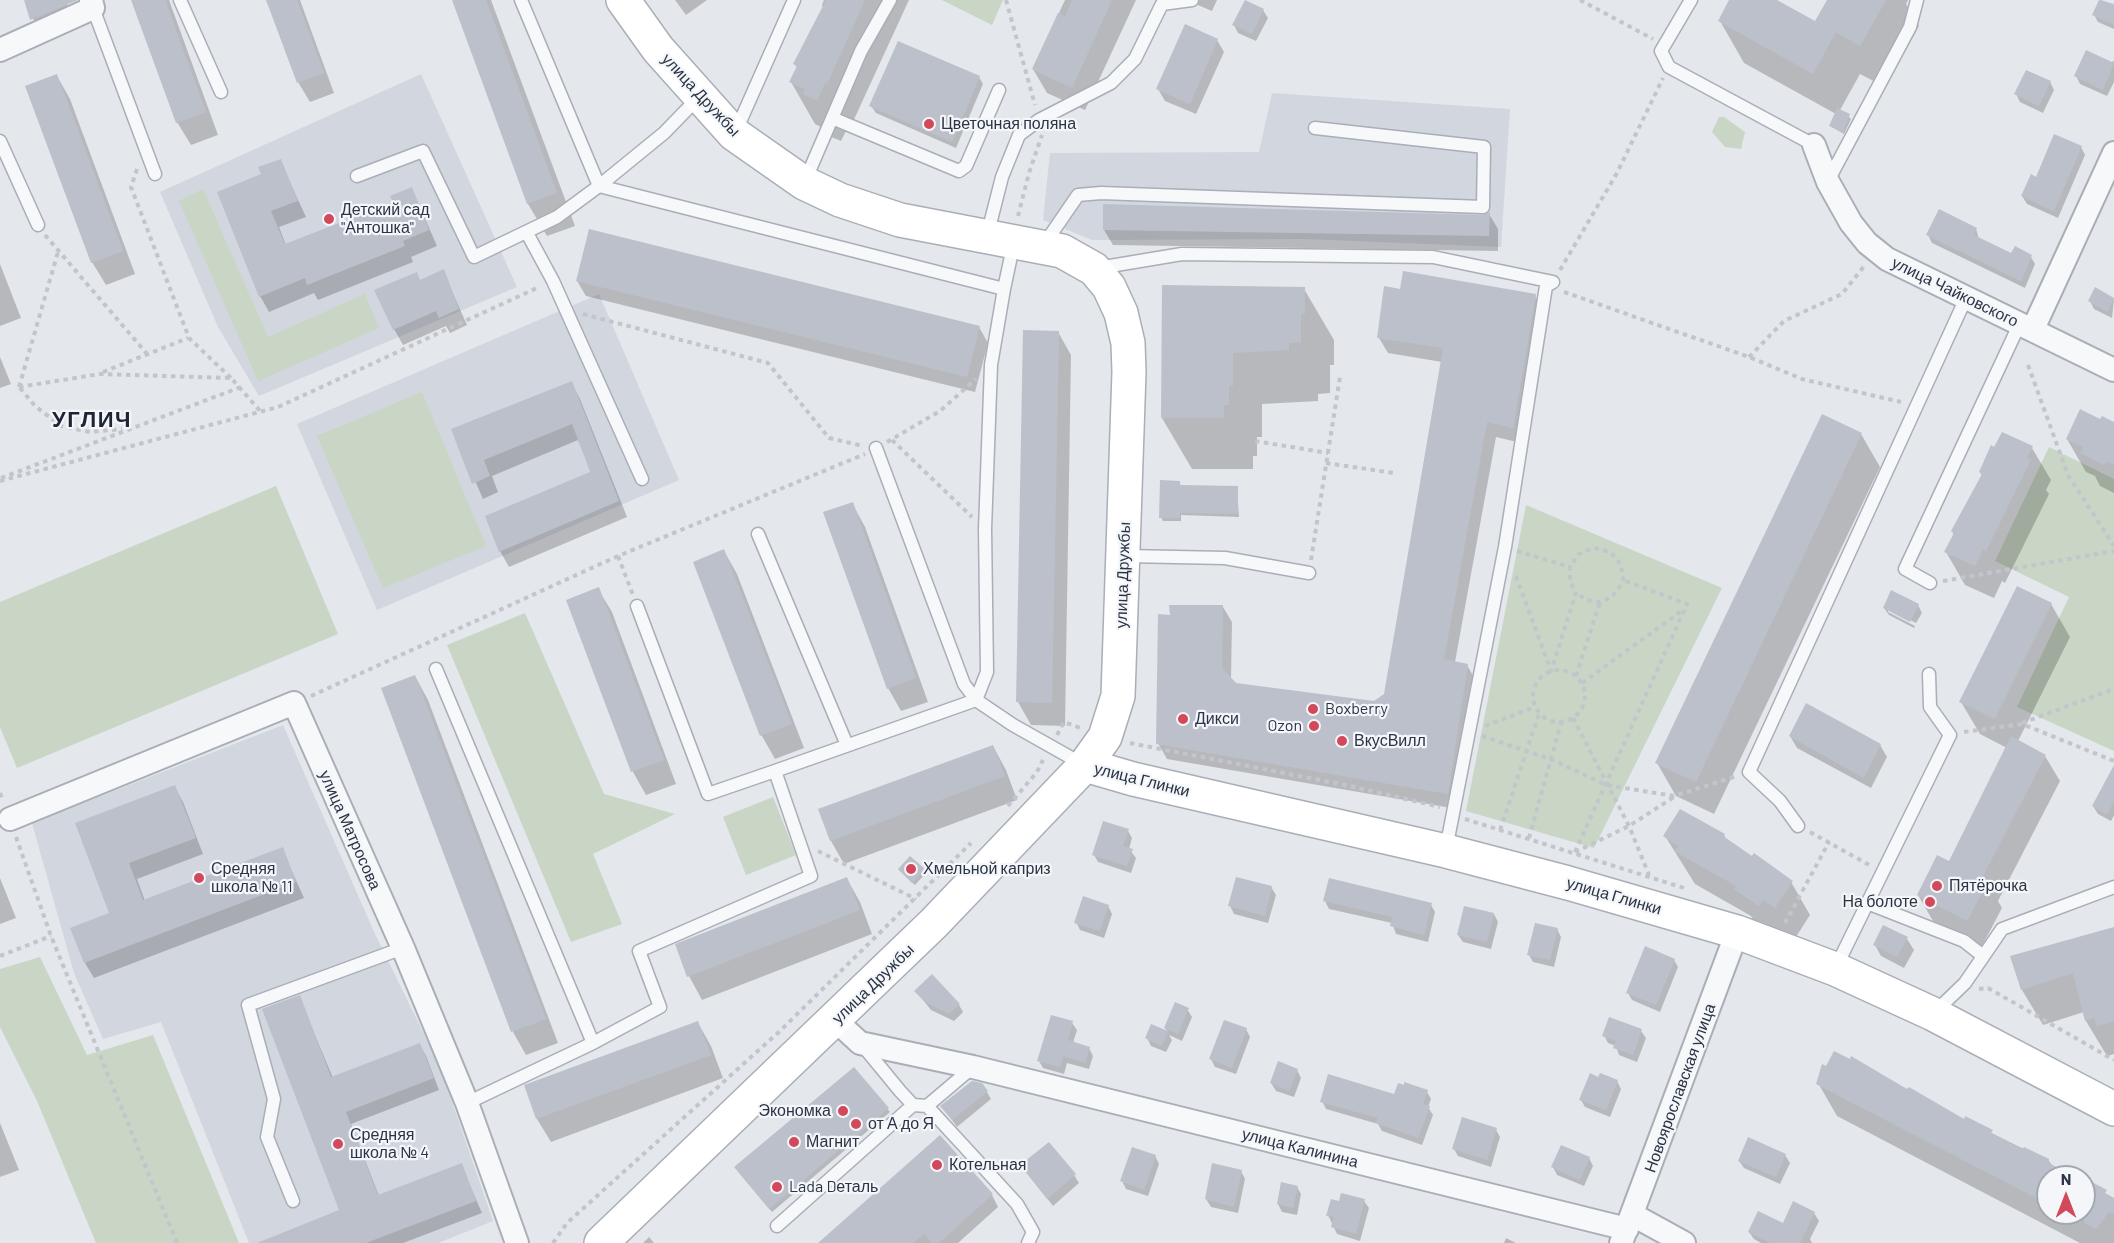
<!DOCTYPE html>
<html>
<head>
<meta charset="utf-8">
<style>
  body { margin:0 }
  #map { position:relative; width:2114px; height:1243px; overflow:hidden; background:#e4e7ec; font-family:Barlow,sans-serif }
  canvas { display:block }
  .north { position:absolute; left:2036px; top:1165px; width:60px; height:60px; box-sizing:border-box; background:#f4f6f9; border:2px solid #a4a8b1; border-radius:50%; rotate:0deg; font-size:16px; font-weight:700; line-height:24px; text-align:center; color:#2b3445 }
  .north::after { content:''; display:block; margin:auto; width:21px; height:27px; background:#d1495b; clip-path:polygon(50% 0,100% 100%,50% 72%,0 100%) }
</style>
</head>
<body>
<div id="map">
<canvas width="2114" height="1243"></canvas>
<div class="north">N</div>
</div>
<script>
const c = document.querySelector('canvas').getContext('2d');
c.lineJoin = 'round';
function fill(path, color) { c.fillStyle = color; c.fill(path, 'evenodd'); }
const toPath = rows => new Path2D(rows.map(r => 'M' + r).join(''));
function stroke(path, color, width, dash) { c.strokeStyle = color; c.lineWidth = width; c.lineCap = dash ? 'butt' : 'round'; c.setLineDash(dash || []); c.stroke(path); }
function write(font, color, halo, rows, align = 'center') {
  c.font = font + ' Barlow,sans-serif'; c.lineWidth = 4.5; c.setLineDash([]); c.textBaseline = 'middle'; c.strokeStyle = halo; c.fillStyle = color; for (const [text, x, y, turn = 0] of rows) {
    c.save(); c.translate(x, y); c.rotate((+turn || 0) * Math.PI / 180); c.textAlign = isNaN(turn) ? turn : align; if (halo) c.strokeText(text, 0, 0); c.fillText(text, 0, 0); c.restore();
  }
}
const built = toPath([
  [421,74,517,287,259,396,218,327,160,192],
  [1272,93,1510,109,1501,247,1303,239,1092,240,1043,220,1050,153,1259,152],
  [599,294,679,480,377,610,297,424],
  [283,725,375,934,440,1067,493,1221,438,1243,249,1243,161,1022,103,1039,74,973,32,823]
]);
const green = toPath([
  [942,0,1003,0,992,25],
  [1719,117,1724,117,1745,132,1741,149,1725,147,1712,132],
  [203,189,268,337,365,294,379,328,258,381,179,201],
  [422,392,486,546,383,588,317,436],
  [2049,447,2114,479,2114,751,2017,707,2069,597,1995,561],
  [276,486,338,634,17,768,0,727,0,602],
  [1526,505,1722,588,1594,848,1466,811],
  [525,613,604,794,675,814,593,854,622,924,571,942,447,645],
  [773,797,796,855,746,875,723,817],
  [40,957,87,1055,153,1035,239,1243,96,1243,37,1101,0,1027,0,969]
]);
const shadow = toPath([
  [26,0,66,0,70,13,36,26],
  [133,0,169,0,218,135,191,145,177,122],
  [268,0,300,0,334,93,310,102,298,82],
  [453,0,491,0,575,226,547,236,528,204],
  [675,0,707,0,686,15],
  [824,0,909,0,851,126,849,125,841,141,829,136,825,129,815,124,791,82,797,68,795,64,824,9,822,5],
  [1065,0,1136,0,1085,110,1047,93,1033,69],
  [1186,0,1217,0,1212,11],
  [1731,0,1774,0,1816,23,1829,0,1908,0,1906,4,1919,26,1885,87,1860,74,1840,110,1851,119,1844,134,1830,126,1836,114,1744,63,1720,21],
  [2101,0,2114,5,2114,29,2098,22,2094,15],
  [1263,10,1268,18,1256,41,1238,33,1234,25],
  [1217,40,1224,52,1196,114,1165,101,1158,89],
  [2114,61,2114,82,2107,96,2080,84,2076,76],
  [57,76,70,99,135,274,106,285,92,262],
  [979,77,983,84,956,148,876,113,871,106],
  [2050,82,2054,90,2043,113,2020,102,2016,94],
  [2081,147,2085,155,2058,218,2027,204,2022,196,2037,179],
  [280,161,306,217,279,227,286,245,395,203,412,189,437,246,411,257,413,262,318,300,314,293,269,312,260,296,263,175],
  [1489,214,1498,229,1498,251,1113,245,1104,230,1483,217],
  [1976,229,1979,239,2012,255,2031,257,2035,264,2025,288,1932,243,1928,235],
  [0,264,21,318,0,326],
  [443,271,467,325,450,333,446,326,403,345,394,329],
  [577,281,979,327,988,343,975,392,586,296],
  [1164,287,1304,289,1334,340,1334,365,1330,365,1330,393,1318,394,1318,401,1262,404,1262,437,1257,437,1257,456,1253,456,1253,469,1192,469,1162,418],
  [2096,289,2114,299,2112,318,2094,309,2090,301],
  [1401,290,1535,296,1544,312,1521,443,1496,437,1455,662,1467,665,1476,681,1457,809,1167,759,1158,743,1171,616,1223,607,1232,622,1231,679,1235,684,1374,703,1385,694,1442,362,1388,353,1379,338],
  [1058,332,1071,355,1065,726,1031,725,1018,702],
  [0,357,11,384,0,388],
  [571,383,580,399,627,517,509,567,500,551,592,473,578,440,492,476,498,492,483,499,453,430],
  [2101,421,2114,424,2114,493,2100,486,2095,476,2086,472,2067,439],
  [1861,434,1880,467,1714,814,1676,796,1657,763],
  [2032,448,2051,480,2046,490,2049,494,2005,583,2002,581,1994,598,1965,585,1946,552,1954,535,1952,531,1982,476,1980,472],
  [1179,482,1181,486,1237,488,1239,517,1181,515,1181,521,1163,521,1161,517],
  [852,503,865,527,928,702,901,711,888,688],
  [724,551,737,574,804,748,775,759,762,736,695,562],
  [2017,588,2051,604,2070,637,2018,741,2045,756,2060,781,1998,901,2002,908,1982,946,1933,921,1918,895,1949,863,2007,748,1980,734,1961,702],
  [598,589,612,612,676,784,646,795,633,772,568,601],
  [1918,605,1922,613,1916,623,1888,609,1888,612,1915,626,1914,628,1889,615,1884,608],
  [415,676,428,700,558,1043,526,1055,513,1032,383,689],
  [1790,736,1880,745,1887,757,1871,788,1797,748],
  [993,746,1006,770,1017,800,844,864,831,841,820,810],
  [174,786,183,802,203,854,137,879,145,901,282,849,304,898,94,978,85,963,111,914,77,824],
  [2114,789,2114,815,2111,821,2098,814,2093,806],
  [1128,831,1132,838,1129,849,1136,858,1131,873,1098,862,1094,855],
  [1724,835,1727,841,1791,882,1810,915,1794,940,1754,922,1751,916,1695,884,1665,836],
  [899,870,924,870,926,873,915,885],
  [0,878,16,918,0,924],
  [847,879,860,902,872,934,702,1000,689,976,677,945],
  [1271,887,1276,895,1268,923,1234,914,1230,906],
  [1325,901,1431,905,1435,912,1428,942,1396,934,1392,923,1329,909],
  [1108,906,1112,914,1104,938,1080,930,1076,922],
  [1494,914,1498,922,1491,949,1463,942,1458,935],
  [1557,929,1561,937,1554,967,1533,962,1529,955],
  [2114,929,2114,1054,2107,1056,2086,1021,2084,1012,2043,1025,2022,990,2012,957],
  [1907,939,1914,950,1904,968,1881,956,1875,945],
  [1674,960,1678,967,1660,1012,1632,1000,1628,993],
  [916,991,959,1005,963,1012,954,1021,931,1010],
  [299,997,333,1078,420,1045,426,1056,439,1090,351,1124,379,1196,461,1165,482,1213,403,1243,269,1243,341,1211],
  [1187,1009,1192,1017,1182,1041,1169,1035,1172,1040,1166,1052,1151,1046,1147,1038,1152,1026,1168,1032,1165,1028],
  [698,1023,711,1046,723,1078,551,1142,537,1119,525,1086],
  [1072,1023,1077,1030,1073,1043,1089,1048,1093,1056,1089,1069,1067,1063,1064,1074,1043,1068,1039,1061],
  [1246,1029,1250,1037,1236,1074,1215,1067,1211,1059],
  [1641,1031,1646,1038,1637,1062,1619,1055,1616,1046,1608,1043,1604,1035],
  [854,1069,890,1112,772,1212,738,1171],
  [1297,1070,1301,1078,1294,1097,1276,1091,1271,1083],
  [1599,1078,1617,1081,1621,1089,1610,1117,1585,1107,1581,1100],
  [1818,1083,1907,1091,2050,1162,2053,1167,2072,1177,2048,1177,2048,1213,2084,1213,2084,1180,2114,1199,2114,1243,2080,1243,1837,1116],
  [987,1092,991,1099,957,1127,942,1106],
  [1427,1092,1431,1099,1428,1107,1433,1115,1422,1145,1382,1131,1378,1124,1326,1109,1322,1101],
  [0,1123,19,1170,0,1177],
  [1496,1130,1500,1137,1491,1167,1458,1156,1454,1149],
  [1785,1155,1790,1163,1780,1184,1744,1168,1739,1161],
  [1155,1156,1159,1164,1148,1196,1126,1189,1122,1181],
  [1589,1158,1593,1166,1584,1186,1557,1175,1553,1167],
  [1022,1166,1074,1175,1079,1183,1053,1206],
  [1241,1171,1245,1179,1238,1213,1211,1207,1206,1199],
  [1297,1187,1301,1194,1297,1215,1282,1212,1278,1204],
  [992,1195,998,1207,958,1243,820,1243],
  [1364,1201,1369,1208,1360,1241,1337,1234,1328,1215,1340,1203],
  [1814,1213,1819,1221,1810,1239,1812,1243,1761,1243,1754,1239,1749,1232,1783,1225],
  [649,1237,654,1243,643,1243],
  [1506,1238,1516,1243,1504,1243]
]);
const building = toPath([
  [24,0,78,0,30,20],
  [131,0,165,0,206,112,176,123],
  [266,0,297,0,324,73,297,83],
  [452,0,486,0,557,193,527,204],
  [826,0,865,0,827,84,825,83,817,100,803,94,805,89,789,82,797,66,793,64],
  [1072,0,1112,0,1072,88,1032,69,1058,13,1065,16],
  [1245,0,1264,9,1252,34,1232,25],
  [1729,0,1777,0,1815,21,1827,0,1886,0,1860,46,1836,32,1813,74,1718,21],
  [2099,0,2114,4,2114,25,2092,15],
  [1185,24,1218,39,1190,104,1156,89],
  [898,41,980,76,952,142,869,106],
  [2086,50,2114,63,2103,90,2074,76],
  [2026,70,2051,81,2039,106,2014,94],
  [57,74,123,251,91,263,25,86],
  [1837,108,1850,114,1843,132,1829,126],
  [2054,134,2082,146,2054,211,2021,196,2031,174,2036,177],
  [281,159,298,201,271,211,285,244,393,202,390,196,412,187,429,230,403,241,405,246,307,285,305,278,259,297,217,192,261,174,258,167],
  [1103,204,1483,215,1490,212,1489,236,1103,230],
  [1939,209,1977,228,1974,235,2011,253,2015,246,2032,255,2021,281,1926,235],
  [589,229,980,326,967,377,576,281],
  [444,269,459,309,439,318,436,311,393,330,374,290,417,272,420,280],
  [1403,271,1536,294,1513,428,1487,422,1444,659,1468,664,1448,794,1156,744,1158,614,1170,615,1169,605,1223,605,1222,668,1236,683,1374,701,1384,694,1443,348,1377,338,1384,286,1400,289],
  [1162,285,1305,287,1305,314,1301,314,1301,342,1289,343,1289,350,1233,353,1233,386,1229,386,1229,405,1224,405,1224,418,1161,418],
  [2095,287,2114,298,2108,312,2088,301],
  [1023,330,1059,331,1052,703,1016,702],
  [572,381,619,501,499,552,485,516,590,472,585,458,572,424,484,460,490,476,472,484,451,429],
  [2080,409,2100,419,2102,416,2114,422,2114,465,2106,461,2104,465,2080,453,2083,447,2066,439],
  [1822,414,1862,433,1696,782,1655,763],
  [2002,432,2033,446,2027,458,2031,460,1986,551,1983,549,1975,566,1944,552,1954,533,1951,531,1982,474,1979,472,1991,445,1994,447],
  [1160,480,1180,481,1180,485,1238,486,1238,514,1180,513,1180,518,1159,518],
  [853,502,916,678,887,689,823,512],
  [724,549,792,724,760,736,693,562],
  [2017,586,2052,603,1995,719,1959,702],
  [599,587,664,760,631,772,566,600],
  [1891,590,1919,604,1910,622,1883,608],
  [415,675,546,1019,511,1032,381,688],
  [1806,703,1881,744,1864,778,1789,736],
  [2011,736,2046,755,1982,878,1988,881,1967,921,1917,895,1937,855,1949,861],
  [993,745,1005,776,830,841,818,809],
  [2114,765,2114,801,2107,815,2092,806],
  [175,785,196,838,129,863,143,900,283,847,296,882,84,963,70,928,109,913,75,823],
  [1680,809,1725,834,1723,836,1752,856,1754,853,1793,881,1775,908,1763,900,1759,906,1734,889,1736,886,1674,851,1678,846,1663,836],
  [1103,821,1129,829,1123,846,1133,849,1127,866,1092,855],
  [910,856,925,869,912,883,898,869],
  [847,877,860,910,687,977,675,944],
  [1236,877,1272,886,1265,916,1228,906],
  [1329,878,1432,903,1424,935,1390,926,1392,917,1323,901],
  [1083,896,1109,905,1100,931,1074,923],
  [1464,906,1494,913,1487,942,1457,935],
  [1535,923,1558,928,1550,960,1527,955],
  [1883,925,1908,937,1897,957,1873,945],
  [2114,927,2114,1021,2097,1026,2094,1018,2085,1021,2073,973,2021,990,2010,956],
  [1645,946,1675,959,1656,1005,1626,993],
  [932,974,960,1004,949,1014,925,1002,914,991],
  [300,995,331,1077,420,1043,434,1078,346,1112,378,1195,462,1163,476,1201,366,1243,257,1243,339,1210,262,1009],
  [1175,1002,1189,1008,1178,1034,1164,1028],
  [1051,1015,1073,1021,1068,1040,1090,1047,1085,1063,1063,1056,1060,1067,1037,1061],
  [1609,1017,1642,1029,1633,1055,1613,1048,1616,1041,1602,1036],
  [1224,1020,1247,1028,1232,1068,1209,1059],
  [698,1021,711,1055,536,1119,524,1085],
  [1151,1024,1168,1031,1162,1046,1145,1038],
  [1834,1051,1850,1059,1851,1056,1907,1089,1909,1087,1964,1119,1965,1116,1993,1130,1991,1133,2022,1149,2024,1147,2049,1159,2049,1163,2075,1177,2048,1177,2048,1204,1816,1084,1822,1064,1826,1066],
  [1278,1061,1298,1069,1289,1091,1270,1083],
  [854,1067,889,1108,769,1209,734,1167],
  [1590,1073,1598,1077,1600,1073,1618,1080,1606,1110,1579,1100],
  [1328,1074,1394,1094,1398,1083,1404,1085,1404,1082,1428,1090,1423,1104,1430,1106,1418,1138,1376,1123,1378,1118,1320,1102],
  [972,1081,982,1083,988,1091,952,1120,940,1106],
  [1462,1117,1497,1128,1487,1160,1452,1149],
  [940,1135,993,1194,939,1243,932,1243,924,1234,913,1243,818,1243],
  [1748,1137,1786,1154,1776,1177,1738,1161],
  [1049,1142,1076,1174,1047,1199,1020,1165],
  [1561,1145,1590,1157,1580,1180,1551,1167],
  [1132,1147,1156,1155,1144,1190,1120,1181],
  [1212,1163,1242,1170,1234,1207,1205,1199],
  [2084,1178,2107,1190,2105,1193,2114,1198,2114,1214,2109,1212,2096,1229,2084,1223],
  [1281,1182,1298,1186,1293,1208,1277,1204],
  [1341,1193,1365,1199,1356,1234,1331,1227,1334,1217,1326,1216,1331,1199,1339,1201],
  [1793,1201,1815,1212,1800,1243,1770,1243,1748,1232,1758,1211,1783,1223]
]);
const path = toPath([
  [1006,0,1035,105],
  [1580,0,1653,39],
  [137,169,131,187,189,338,231,378],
  [1018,216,1029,173,1042,135],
  [45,235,148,355],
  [1560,270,1617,173,1663,78],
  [1564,292,1749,357,1802,379,1901,402],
  [583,314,768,363,829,438,863,446],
  [1749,357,1784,321,1842,294,1865,265],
  [2028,365,2068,475,2114,546],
  [103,372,188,338],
  [19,387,100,374,231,378,262,413],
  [19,387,58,252],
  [20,388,35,406,61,426,90,432,122,429],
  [892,440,972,517],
  [1255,441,1328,453],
  [887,442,940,411,976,379],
  [1326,463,1394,473],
  [1,478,241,387],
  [0,481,278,407,539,287],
  [1517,551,1570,567],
  [618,556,633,595],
  [1311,560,1340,377],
  [1516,576,1551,671,1576,593,1570,581,1570,567,1579,554,1594,548,1610,552,1621,564,1623,580,1618,590,1610,598,1600,602,1587,600,1576,593],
  [1943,581,2114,551],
  '1533 696a26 26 0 1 1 52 0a26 26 0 1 1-52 0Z',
  [1576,676,1600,602],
  [1582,683,1683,610],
  [311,696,618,556,865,454],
  [1573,718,1629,826,1649,875],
  [2022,723,2114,689],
  [1485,726,1535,707],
  [1964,732,2022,724,2114,761],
  [1057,735,1064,722,1083,729],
  [1482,736,1553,760,1606,785,1674,796,1737,776],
  [1130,743,1345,785,1440,807],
  [0,793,3,801],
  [1008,806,1037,772,1043,760],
  [1465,819,1684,888],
  [1500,830,1539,714],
  [1810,832,1871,866],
  [16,837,51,936,177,1243],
  [1529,838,1561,723],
  [818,851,916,899],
  [1575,852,1687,604,1623,580],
  [1575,852,1629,826,1674,797],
  [1785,923,1829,842],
  [0,956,51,936],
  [1979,989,1988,988,2114,1060],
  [553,1243,567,1223,781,1030,971,843]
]);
const lane = toPath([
  [180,0,221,92],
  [521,0,599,186,1004,289,1014,242],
  [1691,0,1661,51,1669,67,1814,145],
  [93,8,155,174],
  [832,118,959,171,966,166,999,90],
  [735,133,794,0],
  [0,141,38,225],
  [357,176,423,151,474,257,557,217,599,186,664,133,699,97],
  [805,181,861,51,890,0],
  [1828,181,1910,27,1917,0],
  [527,233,553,281,642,479],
  [987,236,1002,177,1019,135,1039,120,1111,83,1135,59,1162,4,1192,0],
  [1043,246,1078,195,1101,193,1483,207,1484,147,1315,128],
  [1098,268,1182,254,1433,257,1553,282,1546,286,1505,547,1446,849],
  [876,448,964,684,976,700,1013,725,1084,765],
  [758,534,847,745],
  [1125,556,1225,558,1309,573],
  [1930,583,1905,569,2020,323],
  [637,606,708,794,775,771],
  [436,669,593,1043,467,1103],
  [1798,826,1780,801,1749,772,1966,298],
  [1867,903,1964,941,1983,956],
  [1836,967,1950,735,1930,707,1929,674],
  [1935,1012,1965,983,2002,929,2114,887],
  [593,1043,660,1007,639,951,811,876,775,771,976,700,987,672,985,529,991,365,1004,289],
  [863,1046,900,1091,913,1105,927,1106,1017,1204,1033,1232,1028,1243],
  [927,1106,973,1067],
  [293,1201,267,1137,274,1099,248,1005,403,948],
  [777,1226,913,1105]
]);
const street = toPath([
  [0,50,93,8,91,0],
  [1814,145,1828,182,1851,223,1867,243,1887,259,2114,370],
  [2033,329,2114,153],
  [10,819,294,703,403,948,467,1103,517,1243],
  [835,1020,860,1043,973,1067,1627,1229],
  [1633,1215,1684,1243],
  [1621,1243,1737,932]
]);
const secondary = toPath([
  [1085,765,1133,779,1446,851,1568,883,1737,932,1835,969,1933,1014,2114,1109],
  [601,1243,934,923,1085,765,1105,737,1118,696,1129,372,1128,343,1121,313,1109,287,1094,269,1062,251,900,220,840,200,804,183,734,134,658,49,623,0]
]);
const markers = [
  [929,124,6,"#d1495b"],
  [329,219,6,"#d1495b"],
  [1313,709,6,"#d1495b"],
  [1183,719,6,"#d1495b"],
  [1314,726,6,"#d1495b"],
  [1342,741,6,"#d1495b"],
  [911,869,6,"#d1495b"],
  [199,878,6,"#d1495b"],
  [1937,886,6,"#d1495b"],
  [1930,902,6,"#d1495b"],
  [843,1111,6,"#d1495b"],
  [856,1124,6,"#d1495b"],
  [794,1142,6,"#d1495b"],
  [338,1144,6,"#d1495b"],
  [937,1165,6,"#d1495b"],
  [777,1187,6,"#d1495b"]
];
const streetNames = [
  ["улица Дружбы",701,95,47],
  ["улица Чайковского",1955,292,26],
  ["улица Дружбы",1123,575,-88],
  ["улица Глинки",1142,780,14],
  ["улица Матросова",350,830,66],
  ["улица Глинки",1614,896,16],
  ["улица Дружбы",873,984,-44],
  ["Новоярославская улица",1680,1088,-70],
  ["улица Калинина",1300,1148,14]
];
const poiNames = [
  ["Цветочная поляна",941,124],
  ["Детский сад",341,210],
  ["\"Антошка\"",341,228],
  ["Boxberry",1325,709],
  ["Дикси",1195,719],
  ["Ozon",1302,726,"right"],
  ["ВкусВилл",1354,741],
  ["Средняя",211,869],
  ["школа № 11",211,887],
  ["Хмельной каприз",923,869],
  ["Пятёрочка",1949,886],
  ["На болоте",1918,902,"right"],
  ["Экономка",831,1111,"right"],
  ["от А до Я",868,1124],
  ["Средняя",350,1135],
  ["школа № 4",350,1153],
  ["Магнит",806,1142],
  ["Котельная",949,1165],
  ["Lada Dеталь",789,1187]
];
const districtNames = [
  ["УГЛИЧ",92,420]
];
fill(built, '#d2d6de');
fill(green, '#c9d6c5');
fill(shadow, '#0003');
fill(building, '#bbc0ca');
stroke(lane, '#a9aeb7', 15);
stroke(street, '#a9aeb7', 26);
stroke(secondary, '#a9aeb7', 36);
stroke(path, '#c2c5cb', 4, [4.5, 4.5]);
stroke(lane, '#f7f8fa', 12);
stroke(street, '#f7f8fa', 22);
stroke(secondary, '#fff', 33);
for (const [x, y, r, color] of markers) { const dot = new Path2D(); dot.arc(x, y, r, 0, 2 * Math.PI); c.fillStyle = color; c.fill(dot); stroke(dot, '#f4f6f9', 2); }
write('16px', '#2b3445', '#f4f6f9', streetNames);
write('16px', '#2b3445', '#f4f6f9', poiNames, 'left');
c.letterSpacing = '1.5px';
write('bold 22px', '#1d2536', '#f4f6f9', districtNames);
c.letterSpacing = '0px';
</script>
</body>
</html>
